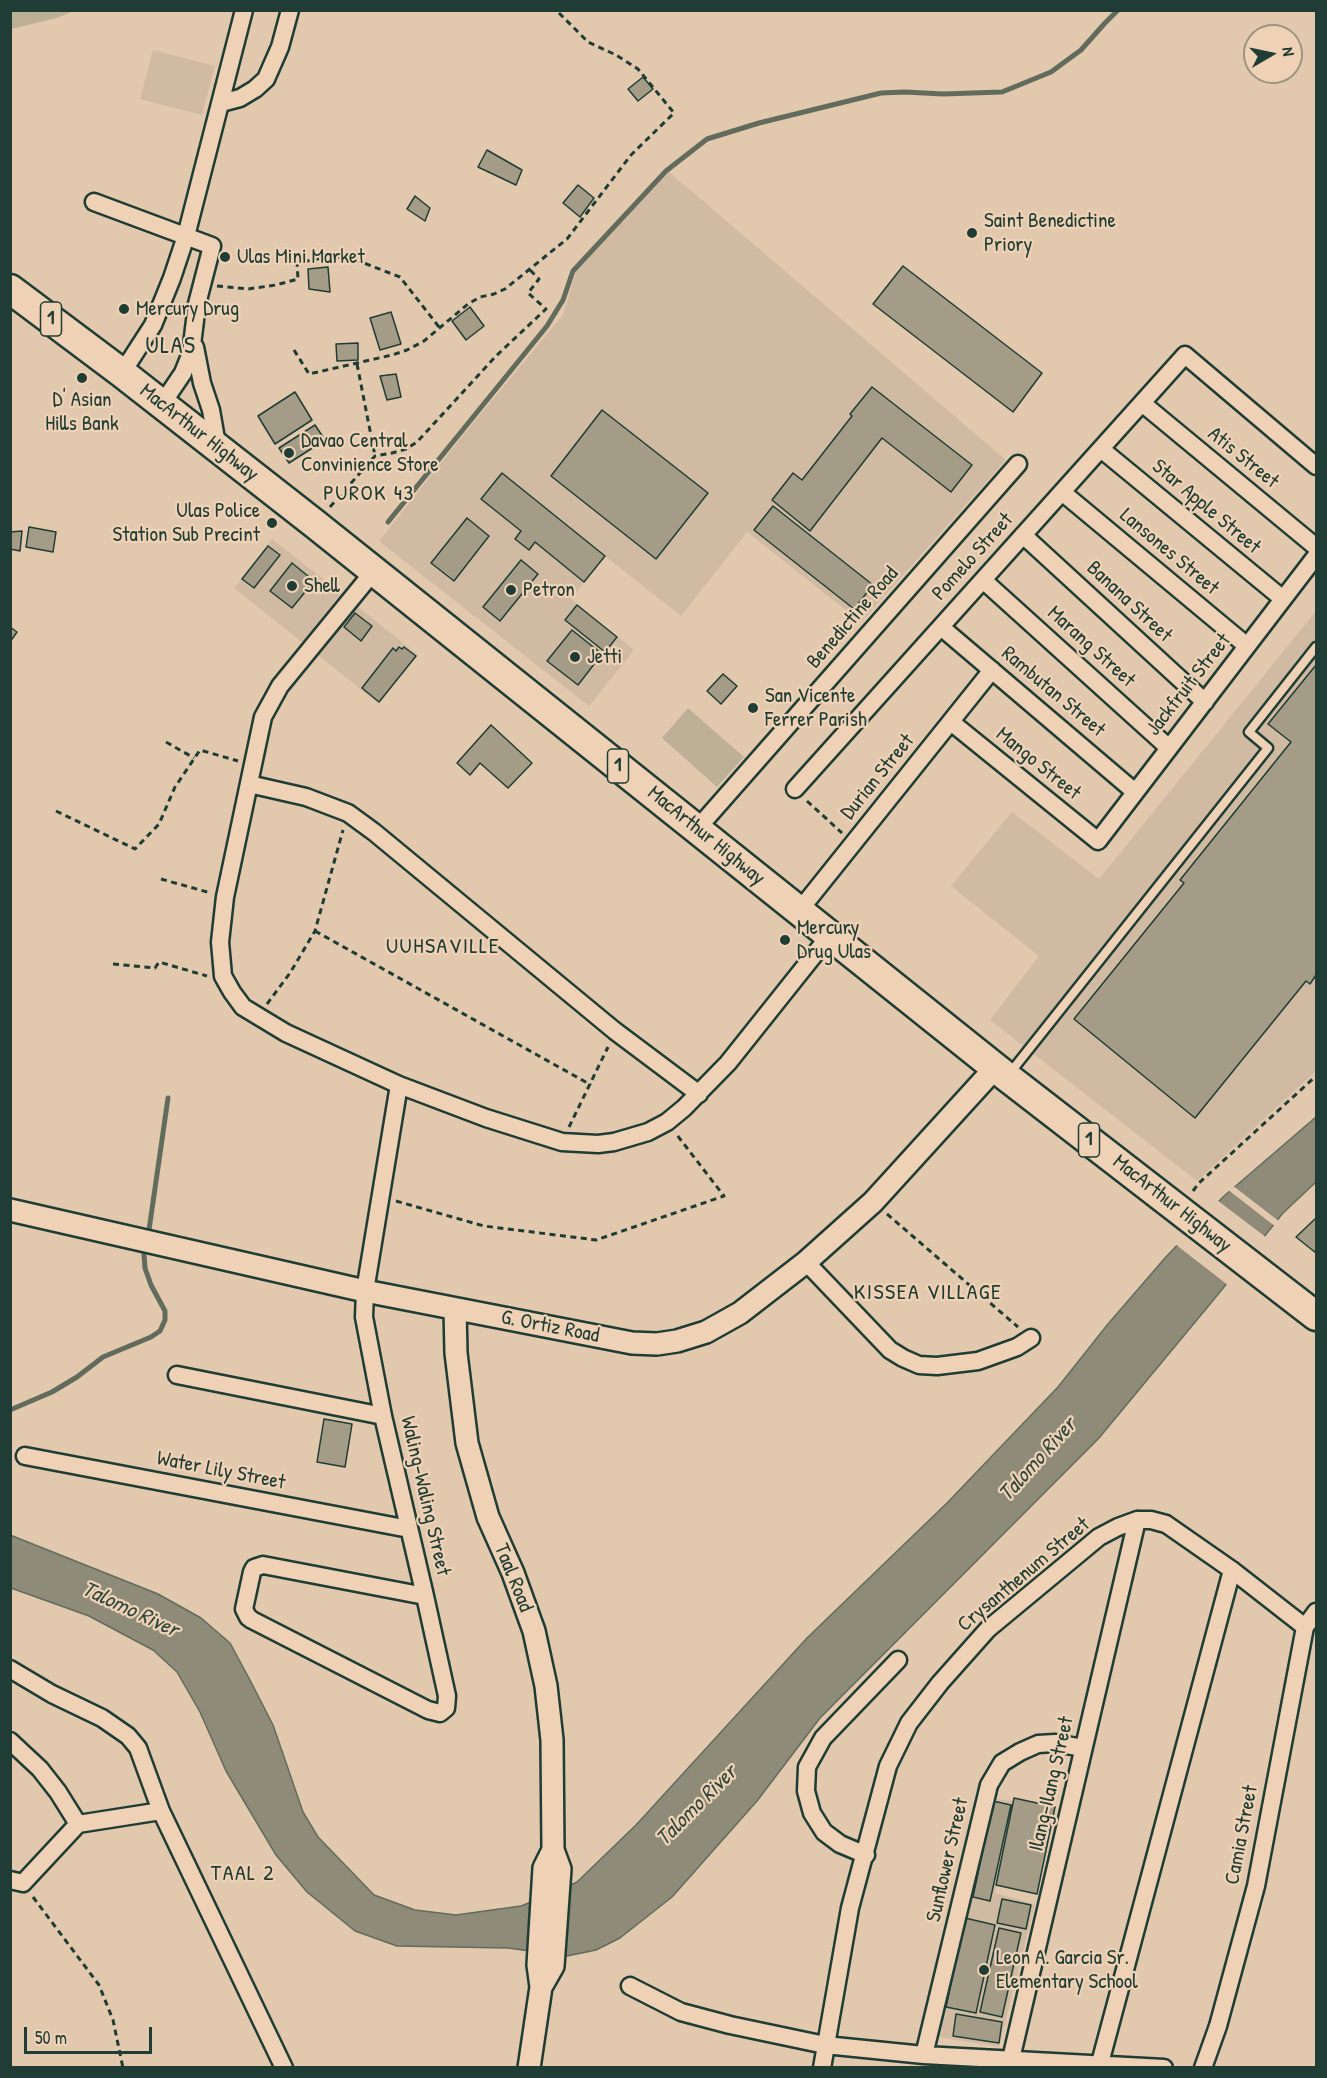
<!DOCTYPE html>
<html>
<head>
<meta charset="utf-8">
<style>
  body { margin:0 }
  #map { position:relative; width:1327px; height:2078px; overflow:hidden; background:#e2c8ad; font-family:"Patrick Hand",sans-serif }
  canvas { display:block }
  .frame { position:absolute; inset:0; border:12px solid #1f3d34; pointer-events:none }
  .north { position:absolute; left:1243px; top:24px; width:60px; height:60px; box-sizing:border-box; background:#efd1b5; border:2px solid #9c9681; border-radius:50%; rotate:81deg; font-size:16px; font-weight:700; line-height:24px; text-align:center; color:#1f3d34 }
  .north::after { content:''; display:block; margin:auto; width:21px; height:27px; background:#1f3d34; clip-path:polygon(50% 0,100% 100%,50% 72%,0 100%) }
  .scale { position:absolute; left:24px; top:2027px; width:128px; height:27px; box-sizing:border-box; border:3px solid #1f3d34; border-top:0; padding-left:8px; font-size:18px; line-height:21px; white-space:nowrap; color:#1f3d34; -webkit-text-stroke:4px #efd1b5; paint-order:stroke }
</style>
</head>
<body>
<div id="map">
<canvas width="1327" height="2078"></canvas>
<div class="frame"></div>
<div class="north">N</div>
<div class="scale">50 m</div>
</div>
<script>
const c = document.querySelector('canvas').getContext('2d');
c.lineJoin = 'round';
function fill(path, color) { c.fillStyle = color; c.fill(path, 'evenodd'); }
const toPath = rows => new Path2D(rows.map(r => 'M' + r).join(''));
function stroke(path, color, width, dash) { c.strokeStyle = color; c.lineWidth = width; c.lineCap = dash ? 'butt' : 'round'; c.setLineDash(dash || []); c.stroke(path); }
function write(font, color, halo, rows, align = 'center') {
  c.font = font + ' "Patrick Hand",sans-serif'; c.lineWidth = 4.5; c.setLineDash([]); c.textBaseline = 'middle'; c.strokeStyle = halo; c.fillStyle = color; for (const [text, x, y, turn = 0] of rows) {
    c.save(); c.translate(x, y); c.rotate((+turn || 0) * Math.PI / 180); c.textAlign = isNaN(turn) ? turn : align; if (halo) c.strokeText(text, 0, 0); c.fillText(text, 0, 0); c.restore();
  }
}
const built = toPath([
  [153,50,215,66,202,115,140,99],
  [669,172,1006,460,861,622,747,532,681,616,605,556,571,599,634,650,589,706,379,541,465,433,563,315,576,272],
  [272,539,341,593,302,642,234,588],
  [357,606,418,655,379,704,318,655],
  [1316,611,1316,1071,1197,1181,990,1020,1039,956,951,886,1012,812,1099,879],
  [993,1799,1012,1801,995,1893,1035,1904,999,2047,932,2036]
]);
const green = toPath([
  [11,10,74,10,74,11,57,18,11,29],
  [688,708,744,757,717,787,662,738]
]);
const water = toPath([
  [1316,1117,1316,1182,1283,1213,1220,1292,1099,1438,820,1718,757,1801,672,1897,620,1938,596,1950,567,1956,508,1948,397,1946,355,1931,307,1892,276,1855,226,1771,200,1712,177,1672,153,1650,89,1616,11,1588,10,1535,158,1594,201,1618,230,1643,250,1680,273,1725,303,1812,318,1837,374,1895,415,1910,456,1915,521,1906,556,1892,577,1882,636,1825,807,1638,947,1503,1058,1387,1108,1324,1165,1258,1223,1197,1316,1117]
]);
const pier = toPath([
  [1232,1185,1280,1222,1276,1227,1227,1189],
  [1217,1200,1267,1238,1229,1286,1175,1244]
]);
const stream = toPath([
  [388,522,547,326,563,300,573,271,666,171,707,139,759,123,881,93,905,92,943,94,1002,92,1051,72,1081,50,1105,23,1118,10],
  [149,1230,168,1098],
  [10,1410,52,1392,77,1377,103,1357,151,1337,160,1331,165,1320,165,1311,151,1285,145,1268,144,1255]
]);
const building = toPath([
  [643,77,653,89,638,101,628,89,643,77],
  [487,150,522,170,516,185,478,167,487,150],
  [578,185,594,198,580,217,563,203,578,185],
  [415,196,430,208,425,221,407,209,415,196],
  [903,266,1042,373,1013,412,873,304,903,266],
  [328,267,330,292,309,289,308,269,328,267],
  [470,307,484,326,466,340,452,321,470,307],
  [391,312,401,344,380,350,370,318,391,312],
  [358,343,358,360,337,361,336,344,358,343],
  [396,374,401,397,387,400,380,376,396,374],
  [872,387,972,465,951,492,882,438,810,531,772,500,793,473,802,480,852,416,850,414,872,387],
  [295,392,312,420,275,444,258,416,295,392],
  [602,410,708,493,656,559,551,476,602,410],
  [315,425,325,440,289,463,279,448,315,425],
  [502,473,605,556,584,582,535,542,529,550,515,539,521,531,481,499,502,473],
  [773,506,873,585,854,609,754,530,773,506],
  [467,518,489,536,454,581,431,563,467,518],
  [29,527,56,532,53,552,26,547,29,527],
  [22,531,20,551,10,549,10,532,22,531],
  [268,546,280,555,254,588,242,579,268,546],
  [521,560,538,574,500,621,483,607,521,560],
  [292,563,314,581,292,608,270,591,292,563],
  [577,605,617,637,605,652,565,620,577,605],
  [355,613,372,626,361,641,344,627,355,613],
  [10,627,17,632,10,642,10,627],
  [572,630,602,654,578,685,547,661,572,630],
  [399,647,402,649,404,647,416,656,379,702,362,688,393,648,396,651,399,647],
  [1316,665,1316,975,1310,984,1306,981,1195,1118,1074,1019,1184,883,1180,880,1291,742,1268,724,1316,665],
  [723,674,737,686,721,704,707,691,723,674],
  [491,725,532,763,508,788,480,763,470,775,457,763,491,725],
  [1316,1218,1316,1253,1296,1237,1316,1218],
  [324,1419,352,1424,345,1467,317,1462,324,1419],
  [1014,1798,1055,1807,1037,1894,996,1885,1014,1798],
  [993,1801,1011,1805,990,1901,973,1897,993,1801],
  [1002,1899,1031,1905,1026,1929,997,1923,1002,1899],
  [965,1918,995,1925,976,2013,946,2007,965,1918],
  [999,1928,1021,1933,1002,2017,980,2012,999,1928],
  [956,2014,1002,2022,999,2043,953,2036,956,2014]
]);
const path = toPath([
  [217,286,248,289,276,285,298,279,297,263,332,256,356,260,400,277,439,327],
  [294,350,309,374,392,355,407,350,424,341,468,304,480,297,494,294,505,289,567,239,631,155,674,113,638,69,616,55,588,42,556,10],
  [357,364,375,456],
  [330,507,375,456,392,453,406,449,417,442,496,356,546,309,528,293,539,279,530,270],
  [166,742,194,758],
  [807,801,842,833],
  [56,811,135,849,159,824,175,787,200,750,238,761],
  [161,879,211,893],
  [315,931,591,1085],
  [113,964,155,968,159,962,207,976],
  [267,1004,290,973,315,931,343,830],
  [569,1127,608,1047],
  [1193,1191,1199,1183,1316,1076],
  [396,1201,484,1226,596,1240,724,1196,677,1135],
  [887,1214,1018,1327],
  [33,1897,99,1985,113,2020,123,2068]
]);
const service = toPath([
  [1010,1073,1268,748,1249,732,1316,647]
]);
const minor = toPath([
  [221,103,240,98,255,89,266,79,280,47,290,10],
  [94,202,212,246,197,304,191,353,183,373,162,404],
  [195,347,202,383,211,410,216,439,215,445],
  [122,373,153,325,172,278,186,236,244,10],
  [1142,403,1316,547],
  [1101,449,1283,599],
  [1062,492,1247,646],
  [1023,535,1205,702],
  [374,571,280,686,263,717,225,897,220,942,223,976,232,992,243,1007,286,1033,399,1085,486,1118,562,1142,598,1144,614,1142,648,1132,667,1122,684,1108,728,1063,830,935],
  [983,580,1169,748],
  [941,627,1135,792],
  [951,722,1098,841,1316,556],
  [249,784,306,797,348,813,374,832,615,1031,699,1094],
  [795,789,1185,355,1316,466],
  [697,829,1018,464],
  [799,911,992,670],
  [399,1085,365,1291,364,1317,383,1416,425,1596,447,1696,446,1708,440,1713,428,1710,252,1620,248,1617,244,1609,252,1572,254,1568,263,1565,425,1596],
  [806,1262,890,1350,903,1358,919,1365,937,1366,978,1361,1017,1347,1031,1338],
  [177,1375,383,1416],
  [25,1456,409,1529],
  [10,1669,52,1694,102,1718,128,1736,138,1748,161,1811,284,2068],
  [10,1741,40,1769,58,1792,78,1824],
  [866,1855,840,1844,824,1832,812,1813,806,1791,807,1767,823,1738,898,1660],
  [10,1880,23,1883,78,1824,161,1811],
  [630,1986,681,2012,730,2025,825,2045,924,2055,1164,2068],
  [924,2055,989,1785,1002,1763,1020,1752,1038,1744,1055,1743,1083,1748],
  [1011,2059,1137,1520],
  [1100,2063,1232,1570],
  [822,2068,850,1908,888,1766,909,1723,940,1683,988,1629,1099,1537,1118,1527,1137,1520,1151,1520,1166,1524,1232,1570,1305,1627],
  [1203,2068,1218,2026,1256,1886,1305,1627,1316,1612]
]);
const tertiary = toPath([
  [10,1210,365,1291,632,1343,657,1344,677,1341,706,1332,740,1313,806,1262,873,1202,995,1068],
  [455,1309,456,1353,467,1443,488,1517,513,1573,534,1631,546,1686,552,1740,553,1850,560,1869,553,1966,541,1987],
  [529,2068,541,1987,538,1965,544,1868,553,1850]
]);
const trunk = toPath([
  [10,289,122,373,315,524,1007,1077,1316,1316]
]);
const markers = [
  [972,233,6,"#1f3d34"],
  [225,257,6,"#1f3d34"],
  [124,309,6,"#1f3d34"],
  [82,378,6,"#1f3d34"],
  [289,453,6,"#1f3d34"],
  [272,523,6,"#1f3d34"],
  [292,586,6,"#1f3d34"],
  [511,590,6,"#1f3d34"],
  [575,657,6,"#1f3d34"],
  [753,708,6,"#1f3d34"],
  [785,940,6,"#1f3d34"],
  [984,1970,6,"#1f3d34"]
];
const shields = [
  [51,319,21],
  [618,766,21],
  [1089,1140,21]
];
const shieldNames = [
  ["1",51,319],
  ["1",618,766],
  ["1",1089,1140]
];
const poiNames = [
  ["Saint Benedictine",984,221],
  ["Priory",984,245],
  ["Ulas Mini Market",237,257],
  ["Mercury Drug",136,309],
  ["D' Asian",82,400,"center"],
  ["Hills Bank",82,424,"center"],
  ["Davao Central",301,441],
  ["Convinience Store",301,465],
  ["Ulas Police",260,511,"right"],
  ["Station Sub Precint",260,535,"right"],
  ["Shell",304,586],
  ["Petron",523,590],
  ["Jetti",587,657],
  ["San Vicente",765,696],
  ["Ferrer Parish",765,720],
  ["Mercury",797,928],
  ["Drug Ulas",797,952],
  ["Leon A. Garcia Sr.",996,1958],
  ["Elementary School",996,1982]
];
const streetNames = [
  ["MacArthur Highway",199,433,38],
  ["Atis Street",1243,458,39],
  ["Star Apple Street",1206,507,40],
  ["Lansones Street",1169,552,40],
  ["Pomelo Street",973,557,-48],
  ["Banana Street",1129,602,43],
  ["Benedictine Road",853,618,-49],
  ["Marang Street",1091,647,42],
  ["Jackfruit Street",1189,685,-52],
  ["Rambutan Street",1053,692,40],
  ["Mango Street",1038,764,39],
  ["Durian Street",878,777,-51],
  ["MacArthur Highway",706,836,39],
  ["MacArthur Highway",1172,1204,38],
  ["G. Ortiz Road",550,1327,11],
  ["Water Lily Street",221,1471,11],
  ["Waling-Waling Street",425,1496,77],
  ["Crysanthenum Street",1024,1575,-40],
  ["Taal Road",513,1578,68],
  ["Ilang-Ilang Street",1052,1784,-77],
  ["Camia Street",1242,1835,-79],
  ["Sunflower Street",948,1860,-77]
];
const neighbourhoodNames = [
  ["PUROK 43",369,494],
  ["UUHSAVILLE",443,947],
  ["KISSEA VILLAGE",928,1293],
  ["TAAL 2",243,1874]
];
const waterNames = [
  ["Talomo River",1038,1460,-48],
  ["Talomo River",130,1610,25],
  ["Talomo River",697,1806,-45]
];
const quarterNames = [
  ["ULAS",171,347]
];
fill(built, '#d0bba2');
fill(green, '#beaf97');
fill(water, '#8e8b78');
stroke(water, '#626c5d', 1.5);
fill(pier, '#e2c8ad');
stroke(stream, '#626c5d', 5);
fill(building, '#a59c88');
stroke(building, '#1f3d34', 1.5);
stroke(service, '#1f3d34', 13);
stroke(minor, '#1f3d34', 21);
stroke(tertiary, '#1f3d34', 26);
stroke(trunk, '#1f3d34', 33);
stroke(path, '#1f3d34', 3, [6, 4.5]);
stroke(service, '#efd1b5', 8);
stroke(minor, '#efd1b5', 16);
stroke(tertiary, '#efd1b5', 21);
stroke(trunk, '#efd1b5', 28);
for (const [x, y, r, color] of markers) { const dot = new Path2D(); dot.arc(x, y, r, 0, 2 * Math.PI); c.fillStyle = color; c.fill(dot); stroke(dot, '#efd1b5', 2); }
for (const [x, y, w] of shields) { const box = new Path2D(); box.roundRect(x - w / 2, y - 17, w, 34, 4.5); c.fillStyle = '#efd1b5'; c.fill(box); stroke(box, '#1f3d34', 1.5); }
write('bold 20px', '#1f3d34', null, shieldNames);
write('21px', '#1f3d34', '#efd1b5', poiNames, 'left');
write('21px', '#1f3d34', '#efd1b5', streetNames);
c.letterSpacing = '1.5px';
write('22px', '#1f3d34', '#efd1b5', neighbourhoodNames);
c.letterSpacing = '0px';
write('italic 22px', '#30493e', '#efd1b5', waterNames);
c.letterSpacing = '1.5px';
write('24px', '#1f3d34', '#efd1b5', quarterNames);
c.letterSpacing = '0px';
</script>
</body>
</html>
